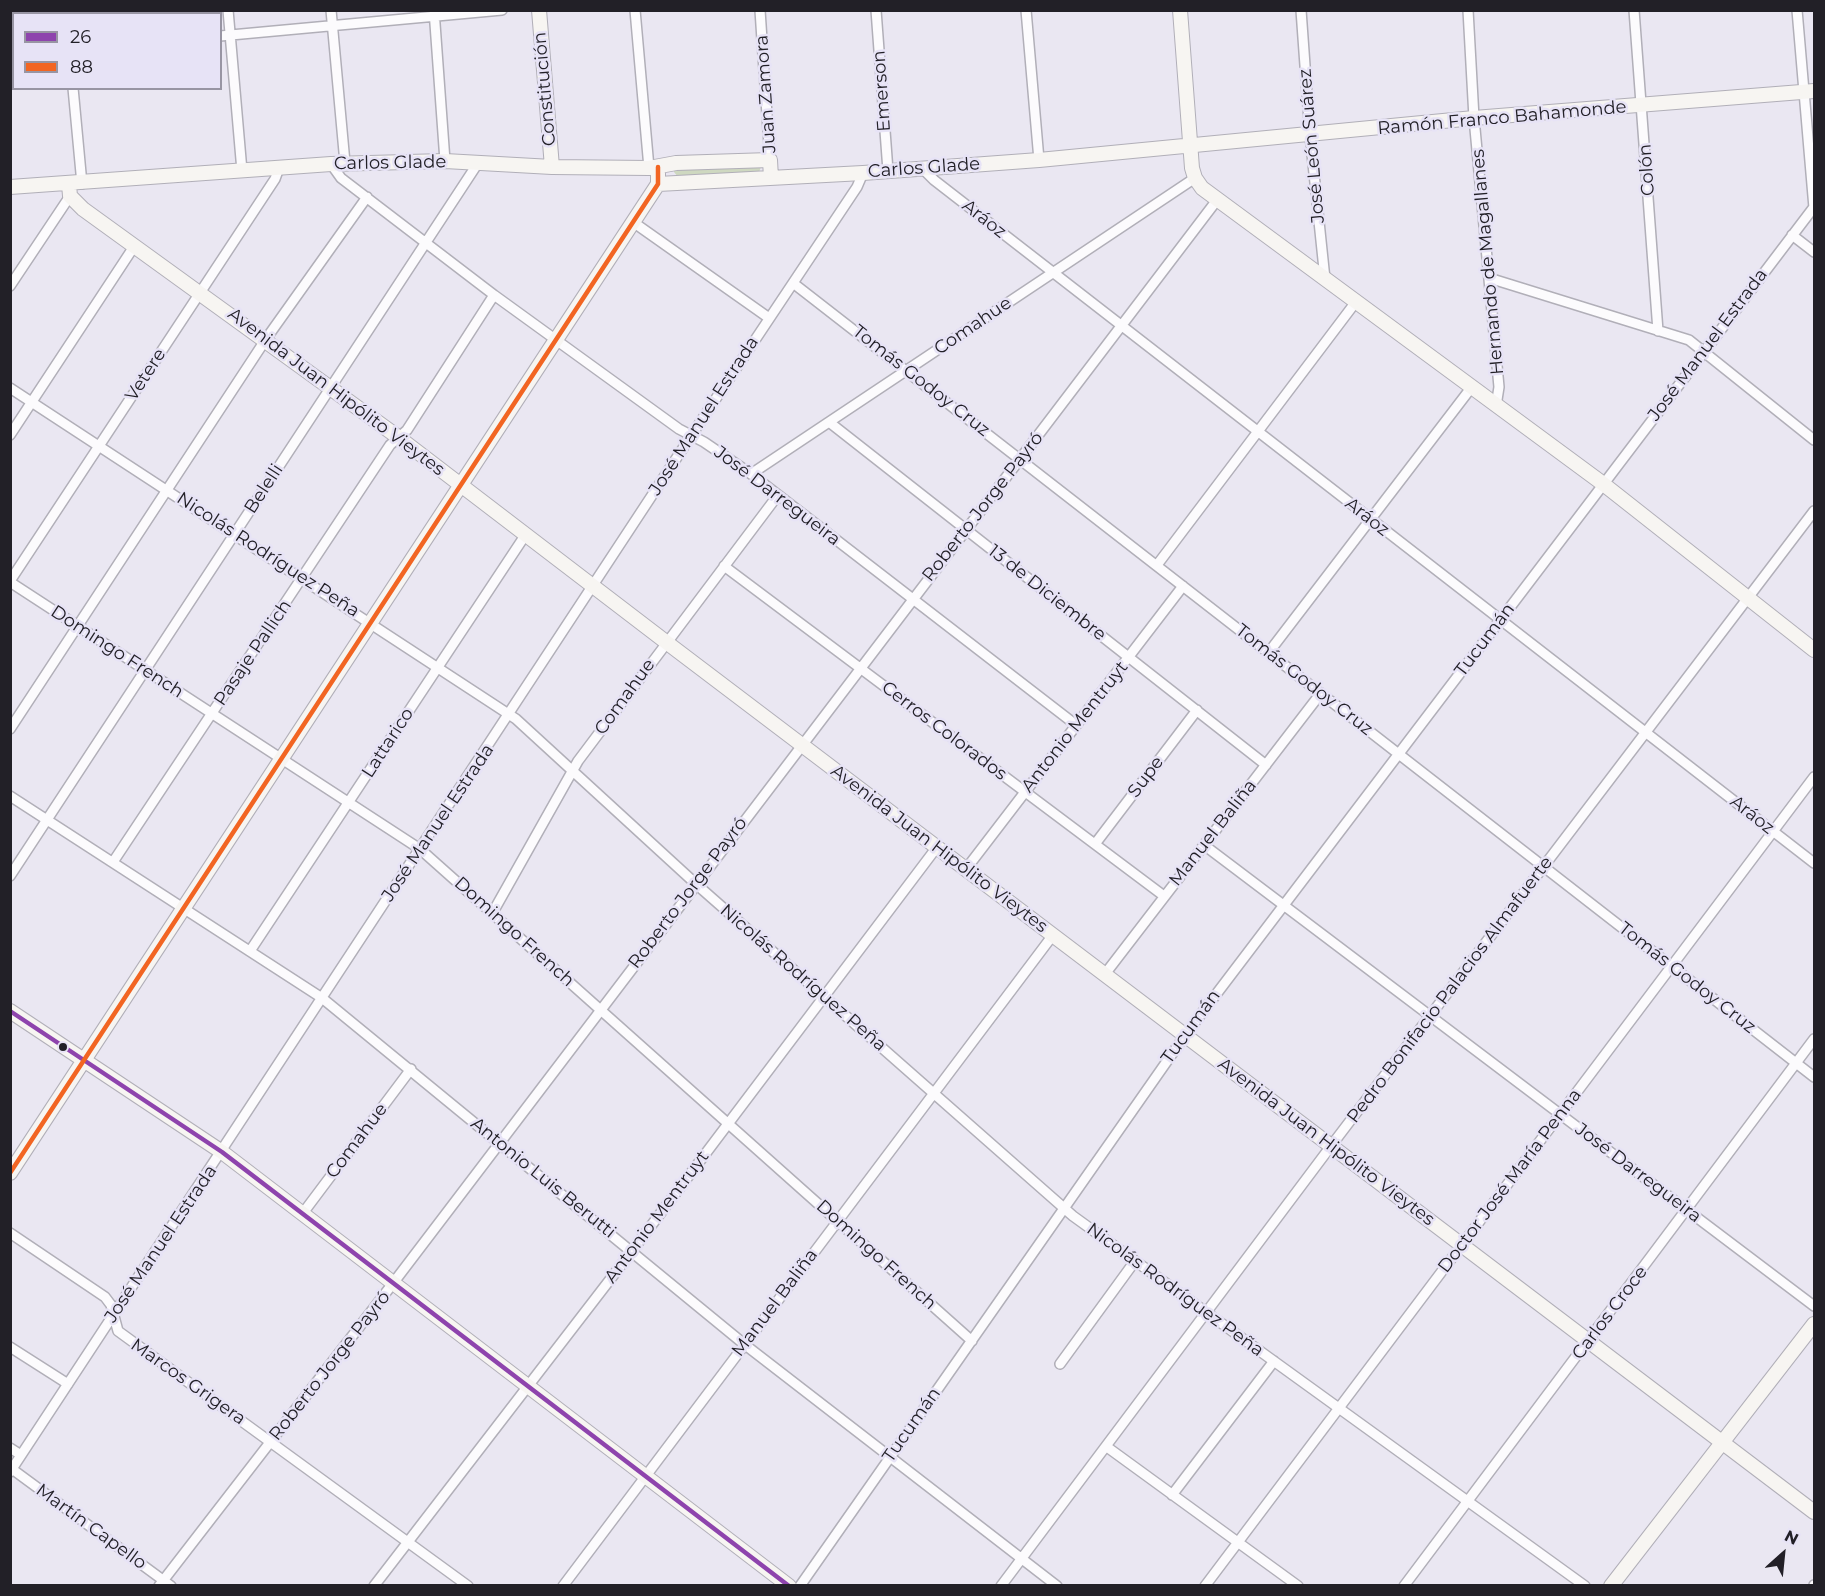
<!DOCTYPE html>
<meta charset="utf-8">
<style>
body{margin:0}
#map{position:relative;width:1825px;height:1596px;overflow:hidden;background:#eae7f2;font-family:Montserrat,sans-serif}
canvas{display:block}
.frame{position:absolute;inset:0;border:12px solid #222027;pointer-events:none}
.legend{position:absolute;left:12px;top:12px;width:210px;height:78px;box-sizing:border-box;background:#e7e3f6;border:2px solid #9895a3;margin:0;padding:8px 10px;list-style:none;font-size:18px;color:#222027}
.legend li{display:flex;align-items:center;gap:12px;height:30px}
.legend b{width:30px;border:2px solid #9895a3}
.north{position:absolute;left:1753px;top:1524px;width:60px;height:60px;-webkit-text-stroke:4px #e7e3f6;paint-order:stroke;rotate:27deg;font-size:16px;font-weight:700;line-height:24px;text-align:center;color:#222027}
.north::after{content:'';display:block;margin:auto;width:21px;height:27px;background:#222027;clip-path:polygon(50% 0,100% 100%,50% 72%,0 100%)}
</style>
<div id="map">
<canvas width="1825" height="1596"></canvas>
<div class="frame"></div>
<ul class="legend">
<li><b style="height:8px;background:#8e44ad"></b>26</li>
<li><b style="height:8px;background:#f26522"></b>88</li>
</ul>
<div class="north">N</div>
</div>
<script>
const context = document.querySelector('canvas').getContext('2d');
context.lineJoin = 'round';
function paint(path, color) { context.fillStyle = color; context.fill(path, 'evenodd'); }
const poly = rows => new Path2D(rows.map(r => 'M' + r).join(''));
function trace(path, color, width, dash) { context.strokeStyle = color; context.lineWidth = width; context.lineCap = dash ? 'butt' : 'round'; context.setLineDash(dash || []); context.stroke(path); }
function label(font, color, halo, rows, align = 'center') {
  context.font = font + ' Montserrat,sans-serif'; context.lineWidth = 5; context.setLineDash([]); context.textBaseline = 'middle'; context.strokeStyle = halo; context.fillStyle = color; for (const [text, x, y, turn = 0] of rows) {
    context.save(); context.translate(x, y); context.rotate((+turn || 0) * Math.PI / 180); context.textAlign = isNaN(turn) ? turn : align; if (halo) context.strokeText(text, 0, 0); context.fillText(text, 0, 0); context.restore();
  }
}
paint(poly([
 [761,167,759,172,678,177,674,172,674,169]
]), '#ced8c0');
const street = poly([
 [65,10,65,14],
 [228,10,242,171],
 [331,10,345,163],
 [434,10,445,161],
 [635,10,649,168],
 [760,10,770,160],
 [876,10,888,171],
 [1026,10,1039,160],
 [1301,10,1310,135,1325,279],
 [1468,10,1474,118,1499,387,1496,406],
 [1634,10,1658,331],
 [1797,10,1814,208],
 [220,36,502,10],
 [10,57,14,57],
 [73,88,82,184],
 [331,164,341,178,494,295,679,429,704,442,751,474,1076,725],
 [923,169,934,180,1814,863],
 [633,222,769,318],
 [1792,235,1814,252],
 [1489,278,1689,340,1814,440],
 [793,283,1814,1077],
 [10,286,70,196],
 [10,388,516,719,696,884,1073,1216,1585,1586],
 [829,422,1266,765],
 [10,435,135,245],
 [751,474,1195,178],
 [1157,565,1355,303],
 [724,566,1164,896],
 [10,581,275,179,279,168],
 [10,582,420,849,972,1341],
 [1269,652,1471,388],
 [10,729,266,339,367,197],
 [10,796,322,998,744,1344,1057,1586],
 [1095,844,1197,710],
 [1204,845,1814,1306],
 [113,862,390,445,407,430,494,295],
 [966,869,1183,586],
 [10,876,478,163],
 [493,912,578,761,778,495],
 [250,951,526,534],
 [1105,974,1321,693],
 [303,1213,411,1069],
 [10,1233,105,1297,111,1305,118,1331,468,1586],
 [10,1347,68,1384],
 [1060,1364,1135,1261],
 [1107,1447,1298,1586],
 [10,1448,21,1455],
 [12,1469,171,1586],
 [10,1472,691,436,857,187,863,173],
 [1172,1495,1274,1361],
 [159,1586,394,1282,1217,200],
 [374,1586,632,1251,937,847],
 [563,1586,1053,935],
 [800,1586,1186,1034,1814,207],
 [1001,1586,1331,1146,1814,511],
 [1205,1586,1814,777],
 [1404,1586,1814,1039],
 [1814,1586,1814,1585]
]);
const secondary = poly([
 [539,10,552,167],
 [1180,10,1192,168,1195,178,1202,188,1602,483,1814,650],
 [69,184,70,196,83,209,398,437,666,642,1814,1512],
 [658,184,863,173,1039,160,1474,118,1814,91],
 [10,187,331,164,445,161,552,167,649,168,676,163,770,160,771,178],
 [10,1011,222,1152,789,1586],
 [10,1173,658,184,658,167],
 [1611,1586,1814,1324]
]);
trace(street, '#b1afb8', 12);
trace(secondary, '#b1afb8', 16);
trace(street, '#fcfbfd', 9);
trace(secondary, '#f7f5f2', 14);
trace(poly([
 [10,1011,222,1152,789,1586]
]), '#8e44ad', 4.5);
trace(poly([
 [10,1173,658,184,658,167]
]), '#f26522', 4.5);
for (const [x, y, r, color] of [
 [63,1047,5,"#222027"]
]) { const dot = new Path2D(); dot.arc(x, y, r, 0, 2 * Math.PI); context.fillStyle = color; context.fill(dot); trace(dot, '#e7e3f6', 2); }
label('18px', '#222027', '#e7e3f6', [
 ["Constitución",545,89,-95],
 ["Emerson",882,91,-94],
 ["Juan Zamora",766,94,-94],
 ["Ramón Franco Bahamonde",1502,118,-5],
 ["José León Suárez",1312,146,-95],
 ["Carlos Glade",390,163,-1],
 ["Carlos Glade",924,168,-4],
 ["Colón",1647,170,-94],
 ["Aráoz",984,219,38],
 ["Hernando de Magallanes",1488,262,-95],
 ["Comahue",973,326,-34],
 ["José Manuel Estrada",1708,345,-53],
 ["Vetere",146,375,-57],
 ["Tomás Godoy Cruz",921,381,38],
 ["Avenida Juan Hipólito Vieytes",336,392,37],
 ["José Manuel Estrada",704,416,-57],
 ["Belelli",264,489,-57],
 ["José Darregueira",777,496,37],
 ["Roberto Jorge Payró",983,507,-52],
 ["Aráoz",1367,517,38],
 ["Nicolás Rodríguez Peña",268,555,33],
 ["13 de Diciembre",1047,593,38],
 ["Tucumán",1485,640,-53],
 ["Domingo French",117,652,33],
 ["Pasaje Pallich",253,653,-56],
 ["Tomás Godoy Cruz",1304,680,38],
 ["Comahue",625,697,-54],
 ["Antonio Mentruyt",1075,727,-52],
 ["Cerros Colorados",944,731,37],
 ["Lattarico",388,743,-57],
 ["Supe",1146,777,-53],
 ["Aráoz",1752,815,38],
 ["José Manuel Estrada",438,823,-56],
 ["Manuel Baliña",1213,833,-52],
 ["Avenida Juan Hipólito Vieytes",939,849,37],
 ["Roberto Jorge Payró",688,893,-53],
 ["Domingo French",514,932,42],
 ["Nicolás Rodríguez Peña",803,978,41],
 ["Tomás Godoy Cruz",1687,978,38],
 ["Pedro Bonifacio Palacios Almafuerte",1450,990,-53],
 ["Tucumán",1191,1027,-54],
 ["Comahue",357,1141,-53],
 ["Avenida Juan Hipólito Vieytes",1326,1142,37],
 ["José Darregueira",1638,1173,37],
 ["Antonio Luis Berutti",543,1178,39],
 ["Doctor José María Penna",1510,1181,-53],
 ["Antonio Mentruyt",657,1217,-53],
 ["José Manuel Estrada",161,1244,-56],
 ["Domingo French",876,1255,42],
 ["Nicolás Rodríguez Peña",1175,1290,36],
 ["Manuel Baliña",775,1303,-53],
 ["Carlos Croce",1610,1313,-53],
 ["Roberto Jorge Payró",330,1366,-52],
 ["Marcos Grigera",188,1382,35],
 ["Tucumán",912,1425,-55],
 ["Martín Capello",91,1527,36]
]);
</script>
